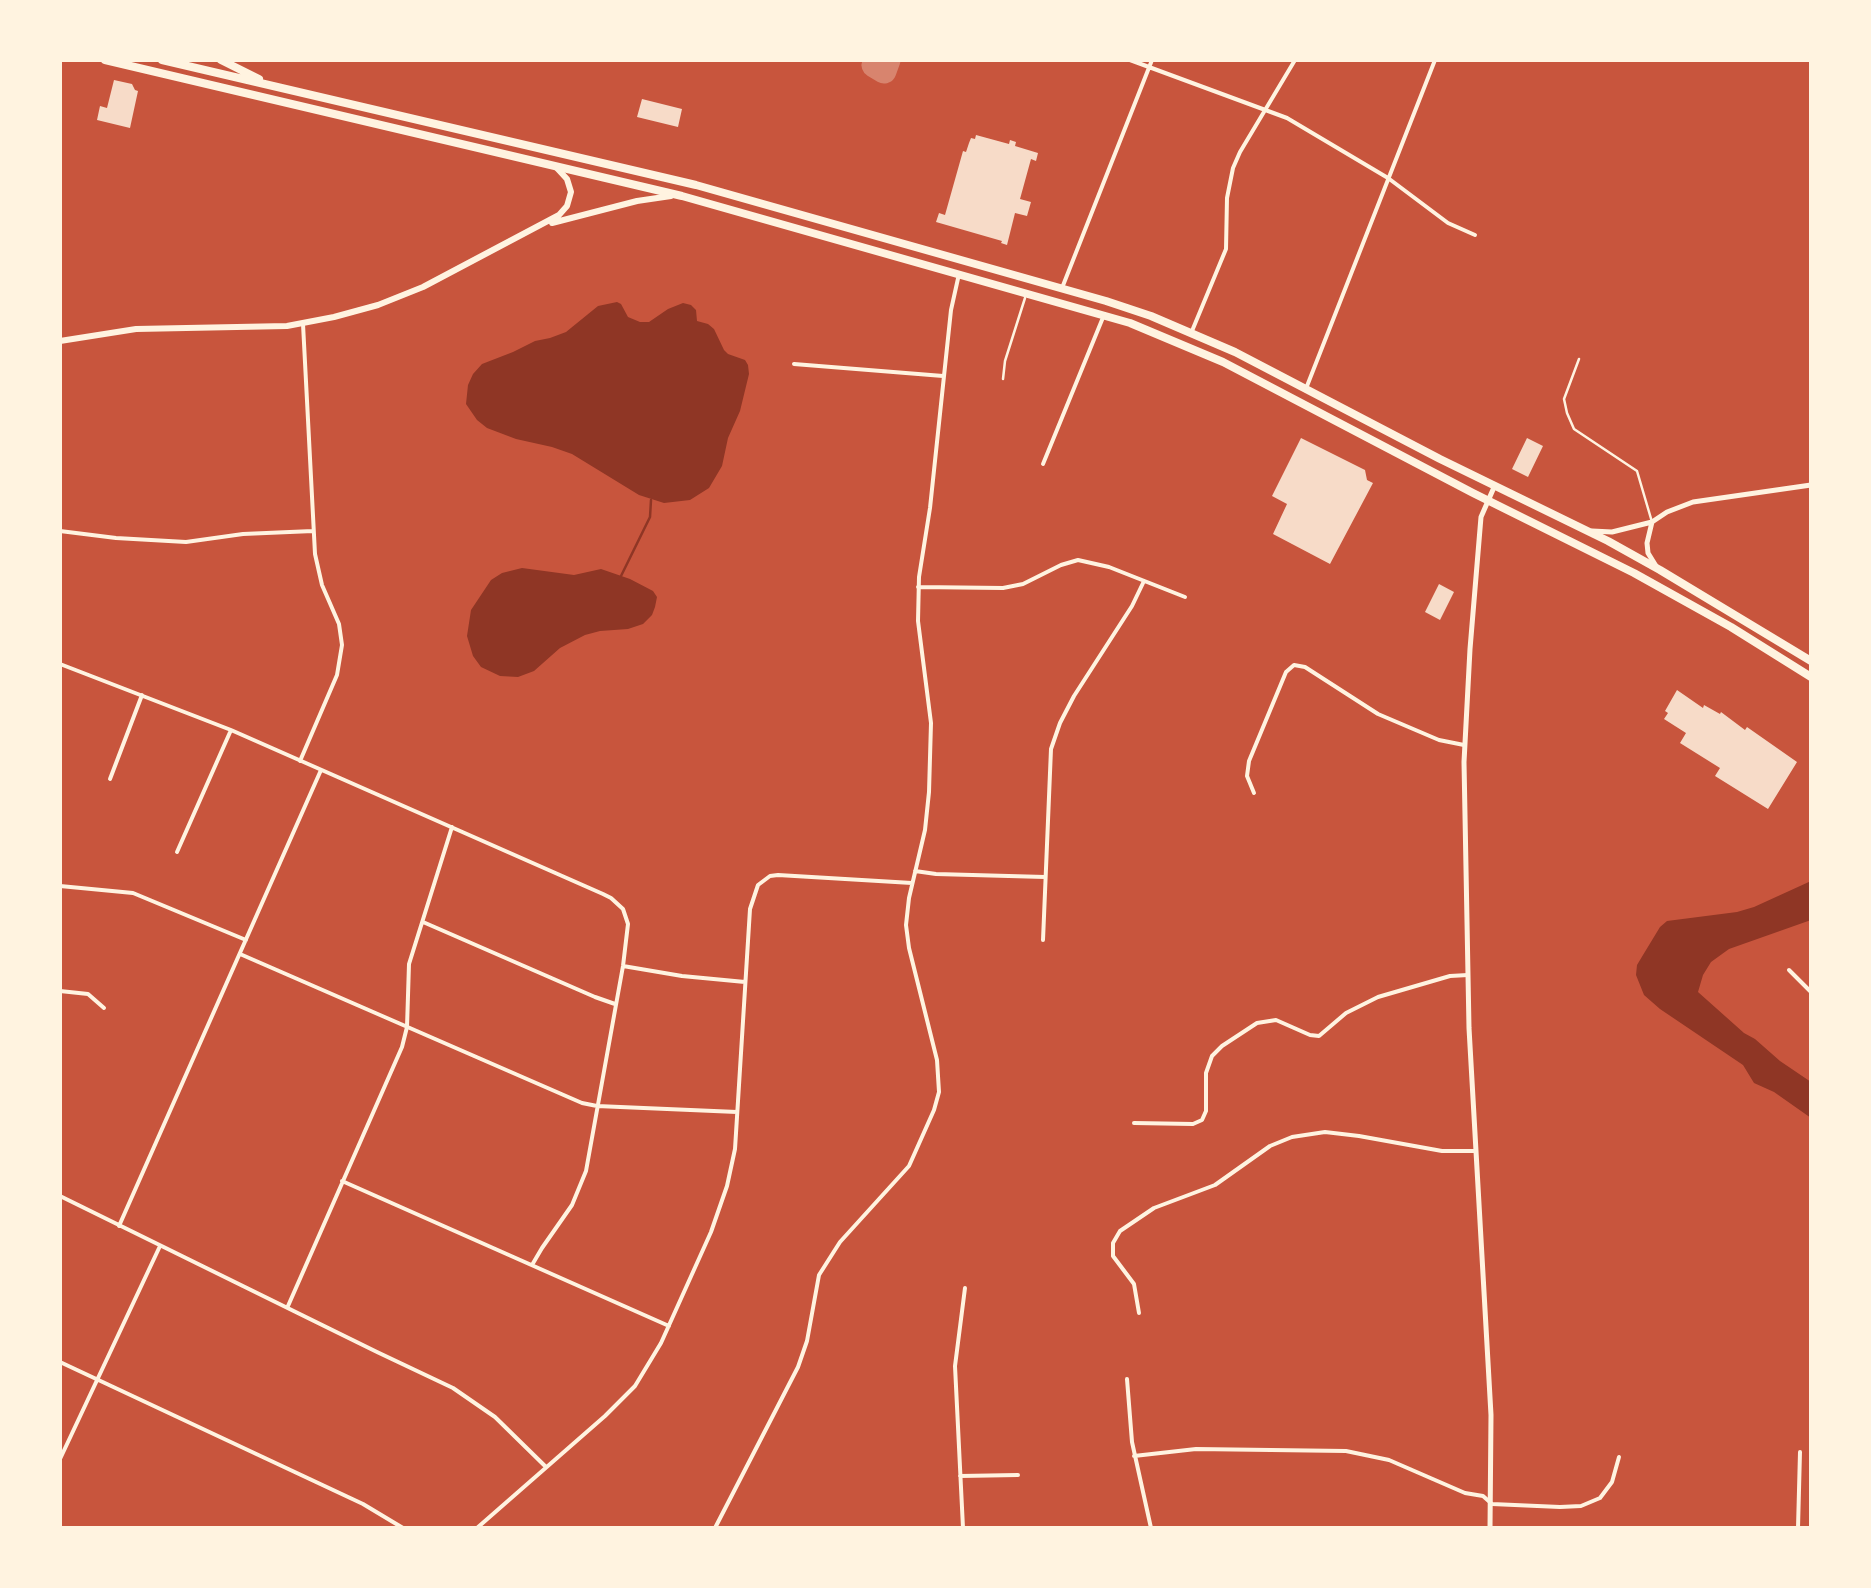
<!DOCTYPE html>
<style>
body{margin:0}
#map{position:relative;width:1871px;height:1588px;overflow:hidden;background:#c8553d;font-family:"PT Sans",sans-serif}
canvas{display:block}
.frame{position:absolute;inset:0;border:62px solid #fff3e0;pointer-events:none}
</style>
<div id="map">
<canvas width="1871" height="1588"></canvas>
<div class="frame"></div>
</div>
<script>
const context = document.querySelector('canvas').getContext('2d');
context.lineJoin = 'round';
function paint(path, color) { context.fillStyle = color; context.fill(path, 'evenodd'); }
const poly = rows => new Path2D(rows.map(r => 'M' + r).join(''));
function trace(path, color, width, dash) { context.strokeStyle = color; context.lineWidth = width; context.lineCap = dash ? 'butt' : 'round'; context.setLineDash(dash || []); context.stroke(path); }
paint(poly([
 [617,302,621,304,628,317,640,322,649,322,668,309,683,303,691,305,696,310,697,321,708,324,714,329,724,350,728,354,745,360,748,365,749,374,740,411,728,438,722,466,709,488,690,500,664,503,639,495,572,454,552,447,516,439,487,428,477,420,466,404,468,385,473,374,482,364,513,352,535,341,550,338,566,332,598,306],
 [522,568,574,575,601,569,630,579,653,591,657,597,655,607,652,615,643,624,628,629,600,631,585,635,560,648,534,671,518,677,500,676,481,667,473,656,467,636,471,610,491,580,502,573],
 [1811,881,1811,920,1729,949,1711,962,1703,975,1698,992,1744,1033,1755,1039,1780,1061,1811,1082,1811,1118,1774,1092,1754,1083,1743,1065,1660,1009,1644,995,1636,975,1637,965,1643,955,1660,927,1667,921,1737,912,1754,907]
]), '#8f3625');
trace(poly([
 [621,576,650,517,651,500]
]), '#8f3625', 2.5);
trace(poly([
 [876,60,874,65,884,71,888,60]
]), '#d8846e', 25);
paint(poly([
 [114,80,132,84,135,90,138,91,130,128,97,120,100,106,107,108],
 [642,99,682,109,678,127,637,117],
 [976,135,1009,144,1010,140,1016,142,1015,146,1038,153,1036,161,1031,159,1020,199,1031,202,1027,216,1015,213,1007,245,1001,243,1002,241,936,222,939,213,945,215,963,151,966,152,969,143,971,138,975,139],
 [1301,438,1365,470,1367,480,1373,483,1330,564,1273,534,1287,504,1272,496],
 [1527,438,1543,446,1528,477,1512,469],
 [1439,584,1454,592,1440,620,1425,612],
 [1677,690,1703,708,1704,705,1720,714,1721,712,1745,730,1747,727,1797,762,1768,809,1715,776,1720,768,1680,743,1686,733,1664,719,1668,713,1665,711]
]), '#f7dbc8');
trace(poly([
 [1579,359,1564,399,1567,413,1574,429,1637,471,1652,522],
 [1003,379,1005,361,1025,298]
]), '#fff3e0', 2.5);
trace(poly([
 [1130,60,1287,118,1388,178,1448,223,1475,235],
 [1062,288,1152,60],
 [1192,331,1226,249,1227,198,1233,168,1240,152,1295,60],
 [794,364,943,376],
 [1307,386,1435,60],
 [1043,464,1104,315],
 [60,531,116,538,186,542,243,534,313,531],
 [918,587,1003,588,1023,584,1061,565,1078,560,1109,567,1185,597],
 [60,664,231,730,603,894,611,898,623,909,628,924,623,966,586,1171,572,1205,542,1248,532,1265],
 [300,761,337,675,342,645,339,624,322,585,315,554,303,324],
 [110,779,142,695],
 [1254,793,1247,776,1249,761,1286,672,1294,665,1305,667,1378,714,1439,740,1464,745],
 [177,852,231,730],
 [915,871,936,874,1045,877],
 [60,886,133,893,246,940],
 [423,922,595,997,615,1004],
 [1043,940,1051,749,1060,723,1074,696,1132,606,1144,581],
 [240,954,582,1103,597,1106,737,1112],
 [623,966,682,976,745,982],
 [1789,970,1811,992],
 [60,991,88,994,104,1008],
 [1134,1123,1193,1124,1202,1120,1206,1111,1206,1073,1212,1056,1222,1046,1257,1023,1276,1020,1310,1035,1319,1036,1346,1013,1378,997,1450,976,1468,975],
 [342,1181,669,1326],
 [60,1196,377,1352,453,1388,495,1417,546,1467],
 [119,1226,321,770],
 [288,1306,402,1047,407,1027,409,964,452,827],
 [1139,1313,1134,1284,1113,1256,1113,1243,1120,1231,1154,1208,1215,1185,1270,1146,1292,1137,1325,1132,1359,1136,1442,1151,1475,1151],
 [60,1362,363,1504,403,1528],
 [1127,1379,1132,1442,1151,1528],
 [1134,1456,1196,1449,1346,1451,1389,1460,1465,1493,1483,1496,1492,1504,1560,1507,1581,1506,1600,1498,1612,1482,1619,1457],
 [60,1459,160,1246],
 [960,1476,1018,1475],
 [477,1528,605,1416,635,1386,661,1343,711,1232,727,1186,735,1149,750,909,758,885,770,876,778,875,912,883],
 [715,1528,798,1367,807,1341,819,1275,840,1242,909,1166,934,1110,939,1092,937,1060,909,948,906,925,909,898,925,830,929,792,931,723,918,621,919,577,930,508,951,310,959,274],
 [963,1528,955,1366,965,1288],
 [1798,1528,1800,1452]
]), '#fff3e0', 4);
trace(poly([
 [1652,522,1647,543,1648,553,1656,566],
 [1592,531,1612,532,1652,522,1667,512,1693,502,1811,485],
 [1490,1528,1491,1415,1469,1028,1464,762,1470,649,1481,517,1495,485]
]), '#fff3e0', 5);
trace(poly([
 [552,223,637,201,671,196],
 [60,341,136,329,287,326,334,317,378,305,423,287,559,215,567,206,571,192,567,179,555,166]
]), '#fff3e0', 6);
trace(poly([
 [105,60,682,196,1130,323,1223,362,1473,493,1634,573,1731,627,1811,677],
 [162,60,696,185,1106,301,1151,316,1235,352,1440,459,1608,541,1660,570,1811,661],
 [221,60,259,79]
]), '#fff3e0', 8);
</script>
